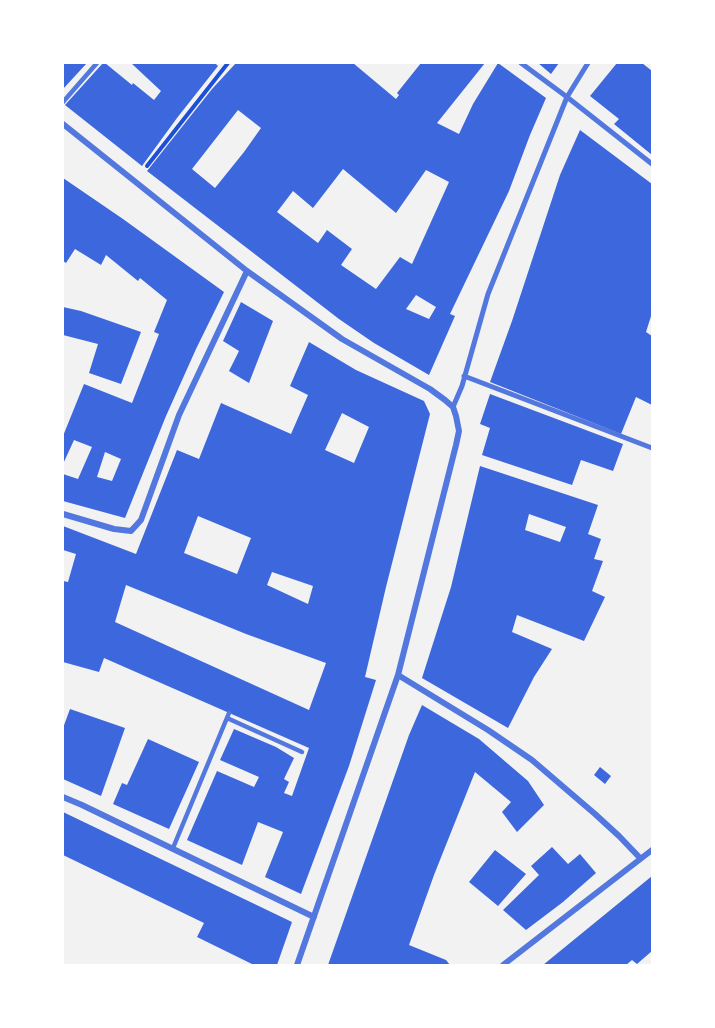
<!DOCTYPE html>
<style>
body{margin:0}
#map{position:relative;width:715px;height:1028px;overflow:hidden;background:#f2f2f2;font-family:"Nunito Sans",sans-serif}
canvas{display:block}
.frame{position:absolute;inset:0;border:64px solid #fff;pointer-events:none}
</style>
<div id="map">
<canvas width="715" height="1028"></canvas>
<div class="frame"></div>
</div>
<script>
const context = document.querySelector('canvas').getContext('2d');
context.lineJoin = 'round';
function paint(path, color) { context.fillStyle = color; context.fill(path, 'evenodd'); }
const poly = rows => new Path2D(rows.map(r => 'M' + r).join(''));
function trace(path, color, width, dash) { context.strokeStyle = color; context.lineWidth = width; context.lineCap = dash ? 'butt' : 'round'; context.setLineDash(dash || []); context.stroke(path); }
paint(poly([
 [63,63,87,63,63,89],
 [103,63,105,63,132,85,133,83,154,100,161,91,131,63,215,63,218,66,177,118,142,166,65,105],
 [236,63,353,63,396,99,399,95,397,93,421,63,485,63,437,123,459,134,473,104,498,63,546,98,530,135,509,191,450,314,455,316,429,375,374,343,339,319,147,171,212,89],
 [238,110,261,128,244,152,215,188,192,169],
 [343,169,396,213,426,170,449,182,412,264,400,257,376,289,341,265,352,249,327,230,318,243,277,212,293,191,313,208],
 [416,295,436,307,429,319,406,309],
 [538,63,559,63,551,74],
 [617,63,642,63,652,71,652,155,614,124,619,119,590,96],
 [580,130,652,184,652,313,646,332,652,336,652,405,636,397,621,434,490,382,512,321,560,175],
 [63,178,123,219,224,292,196,349,166,416,125,518,63,501,63,474,78,479,92,447,74,440,63,464,63,436,84,384,132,403,159,334,154,332,167,300,140,278,138,281,106,255,101,265,75,249,66,263,63,261],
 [105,452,121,459,112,481,97,477],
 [241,302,273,321,249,383,229,371,239,351,223,341],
 [63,307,81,311,141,332,121,384,89,373,98,344,63,335],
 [309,342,356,370,424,401,430,414,386,587,365,677,376,680,349,766,301,894,265,877,283,832,258,822,242,865,187,840,217,771,254,787,259,777,220,760,234,729,276,747,294,758,284,779,289,782,284,793,292,796,309,748,104,658,99,672,63,662,63,581,68,582,76,554,63,550,63,526,136,554,177,450,199,459,221,403,291,434,308,395,290,386],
 [342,413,369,427,354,463,325,450],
 [198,516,251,538,237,574,184,553],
 [272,572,313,586,308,604,267,585],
 [126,585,246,634,326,663,309,710,115,622],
 [490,394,623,444,613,471,581,460,572,485,482,455,490,428,480,424],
 [480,466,598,505,588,534,601,539,594,559,603,561,592,591,605,597,584,641,517,615,512,632,552,649,534,677,508,728,422,678,451,587],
 [529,514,566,527,560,542,525,530],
 [422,705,479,739,528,781,544,805,517,832,502,812,511,802,475,772,434,875,409,945,446,960,450,965,328,965,409,735],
 [70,709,125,728,101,796,63,779,63,728],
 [148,739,199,762,169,829,113,804,122,783,127,785],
 [600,767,611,776,605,784,594,775],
 [63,812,292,922,277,965,254,965,197,937,204,923,63,855],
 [552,847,568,864,580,854,596,873,563,902,526,930,503,910,539,875,531,866],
 [495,850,526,874,498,906,469,882],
 [652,876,652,951,637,964,632,960,626,965,543,965]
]), '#3d67dc');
trace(poly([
 [147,166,228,63]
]), '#1d4ed8', 4);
trace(poly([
 [63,102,97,63],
 [227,718,302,752],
 [173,848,229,713]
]), '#5277de', 4.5);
trace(poly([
 [521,63,567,97,652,164],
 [464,376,652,448],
 [453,407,462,386,488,294,567,97,588,63]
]), '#5277de', 5);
trace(poly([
 [63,124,247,271,342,339,430,389,445,400,453,407,456,416,459,431,456,445,398,675,297,965],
 [63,514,114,529,131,531,141,520,179,415,247,271],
 [398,675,488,730,532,760,595,814,619,836,640,858],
 [63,797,82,805,314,917],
 [503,965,652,850]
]), '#5277de', 6);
</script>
